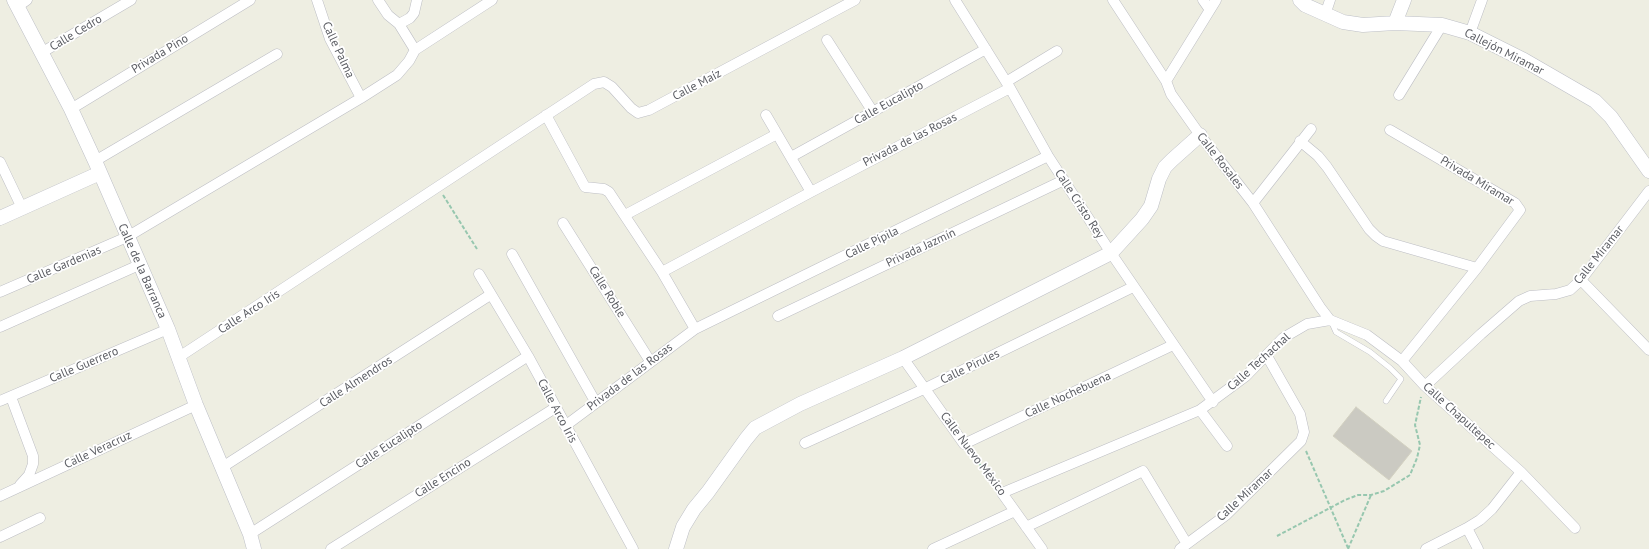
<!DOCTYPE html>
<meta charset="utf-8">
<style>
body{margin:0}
canvas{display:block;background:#eeeee2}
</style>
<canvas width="1649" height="549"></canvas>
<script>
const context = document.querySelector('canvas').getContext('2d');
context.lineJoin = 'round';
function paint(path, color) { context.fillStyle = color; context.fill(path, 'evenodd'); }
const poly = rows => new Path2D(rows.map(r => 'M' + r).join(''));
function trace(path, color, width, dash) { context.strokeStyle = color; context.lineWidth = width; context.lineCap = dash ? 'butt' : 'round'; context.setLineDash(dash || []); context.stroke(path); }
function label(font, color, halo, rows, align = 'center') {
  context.font = font + ' "PT Sans",sans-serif'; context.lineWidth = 3.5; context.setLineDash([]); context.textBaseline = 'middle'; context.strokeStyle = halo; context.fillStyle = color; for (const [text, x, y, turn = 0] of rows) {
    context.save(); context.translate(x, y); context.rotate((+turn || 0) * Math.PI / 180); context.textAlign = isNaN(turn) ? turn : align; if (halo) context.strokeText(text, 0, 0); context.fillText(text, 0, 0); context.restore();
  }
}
const building = poly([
 [1356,407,1412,451,1389,480,1333,436,1356,407]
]);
paint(building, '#cbcac2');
trace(building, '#d3d1c1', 1);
const lane = poly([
 [1331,321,1336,332,1370,352,1390,368,1401,379,1386,401]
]);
const street = poly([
 [317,0,330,39,361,98],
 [378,0,388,15,399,24],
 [955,0,1010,88,1048,156,1111,253,1213,402],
 [1113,0,1166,81,1171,94,1200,135,1253,203,1320,307,1330,320,1367,335,1402,361,1425,386,1521,472,1575,528],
 [1203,0,1210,10],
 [17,7,27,0],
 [1325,15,1330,0],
 [1470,33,1482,0],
 [827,40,873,112],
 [415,50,399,24,410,18,414,13,417,0],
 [41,53,131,0],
 [1166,81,1216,0],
 [1006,82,1057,51],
 [1399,95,1442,25],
 [71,109,250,0],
 [546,115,585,187,604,189,609,192,662,272,695,329],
 [766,115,811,192],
 [1390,130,1515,203,1520,210,1477,268,1402,361],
 [1300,141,1318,156,1327,167,1369,229,1376,236,1383,241,1477,268],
 [791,157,986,49],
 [95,161,277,54],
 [0,162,22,208],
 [1253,203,1311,129],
 [625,215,777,134],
 [563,223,650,361],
 [512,254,596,403],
 [662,272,811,192,1010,88],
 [479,274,528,356,633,549],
 [1581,280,1649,350],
 [0,292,127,237,361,98,397,75,409,61,415,50,492,0],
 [778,316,1064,180],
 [0,327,139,265],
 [179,357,594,84,604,82,612,87,631,108,638,113,649,110,855,0],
 [903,358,964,444,1173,345],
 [1425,386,1481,334,1519,301,1530,296,1556,294,1570,290,1581,280,1649,191],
 [11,397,33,456,33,464,29,475,20,485],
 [0,401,168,329],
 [1200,410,1227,446],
 [565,426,695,329,1048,156],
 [805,443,926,388,1133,287],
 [221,468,490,295],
 [0,496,196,405],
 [1026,527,1143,471,1187,544],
 [250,534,528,356],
 [0,537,40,518],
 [331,549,555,408],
 [933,549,1015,511],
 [1042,549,1002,493,1200,410,1246,376,1283,338,1307,324,1330,320],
 [1180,549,1226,515,1301,441,1304,432,1300,414,1267,356],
 [1426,549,1467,528],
 [1478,549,1467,528,1480,520,1492,509,1521,472]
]);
const secondary = poly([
 [14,0,71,109,95,161,168,329,196,405,250,534,254,549],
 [1300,0,1305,5,1343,22,1363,25,1395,23,1442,25,1470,33,1524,60,1595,101,1611,117,1649,171],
 [1395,23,1404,0],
 [0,218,100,173],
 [676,549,683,527,694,509,708,492,746,439,755,428,800,404,903,358,1111,253,1142,219,1151,206,1159,179,1165,167,1172,160,1200,135]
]);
trace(lane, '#bdbec4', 6);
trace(street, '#bdbec4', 11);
trace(secondary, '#bdbfc6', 15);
trace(poly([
 [443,195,477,249],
 [1306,451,1348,548],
 [971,453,995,484],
 [1277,536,1345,500,1358,495,1371,495,1384,491,1410,475,1417,458,1420,445,1415,425,1421,397],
 [1348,549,1371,495]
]), '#97c7af', 2, [4, 2]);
trace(lane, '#fff', 5);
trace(street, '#fff', 10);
trace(secondary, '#fff', 14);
label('12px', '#5b5d63', '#fff', [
 ["Calle Cedro",76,33,-31],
 ["Calle Palma",338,50,65],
 ["Callejón Miramar",1504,52,27],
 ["Privada Pino",160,54,-31],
 ["Calle Maíz",697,85,-28],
 ["Calle Eucalipto",889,103,-29],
 ["Privada de las Rosas",910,140,-27],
 ["Calle Rosales",1220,161,52],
 ["Privada Miramar",1477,181,31],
 ["Calle Cristo Rey",1079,204,57],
 ["Calle Pípila",872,243,-26],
 ["Privada Jazmín",921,248,-25],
 ["Calle Miramar",1599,255,-51],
 ["Calle Gardenias",64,265,-23],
 ["Calle de la Barranca",142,271,66],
 ["Calle Roble",607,292,58],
 ["Calle Arco Iris",249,312,-33],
 ["Calle Techachal",1259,362,-42],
 ["Calle Guerrero",84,365,-23],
 ["Calle Pirules",970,367,-26],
 ["Privada de las Rosas",630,377,-37],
 ["Calle Almendros",356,382,-33],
 ["Calle Nochebuena",1068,395,-25],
 ["Calle Arco Iris",557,411,62],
 ["Calle Chapultepec",1459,416,42],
 ["Calle Eucalipto",389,445,-33],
 ["Calle Veracruz",98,450,-25],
 ["Calle Nuevo México",973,454,53],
 ["Calle Encino",443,478,-32],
 ["Calle Miramar",1245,495,-43]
]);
</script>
